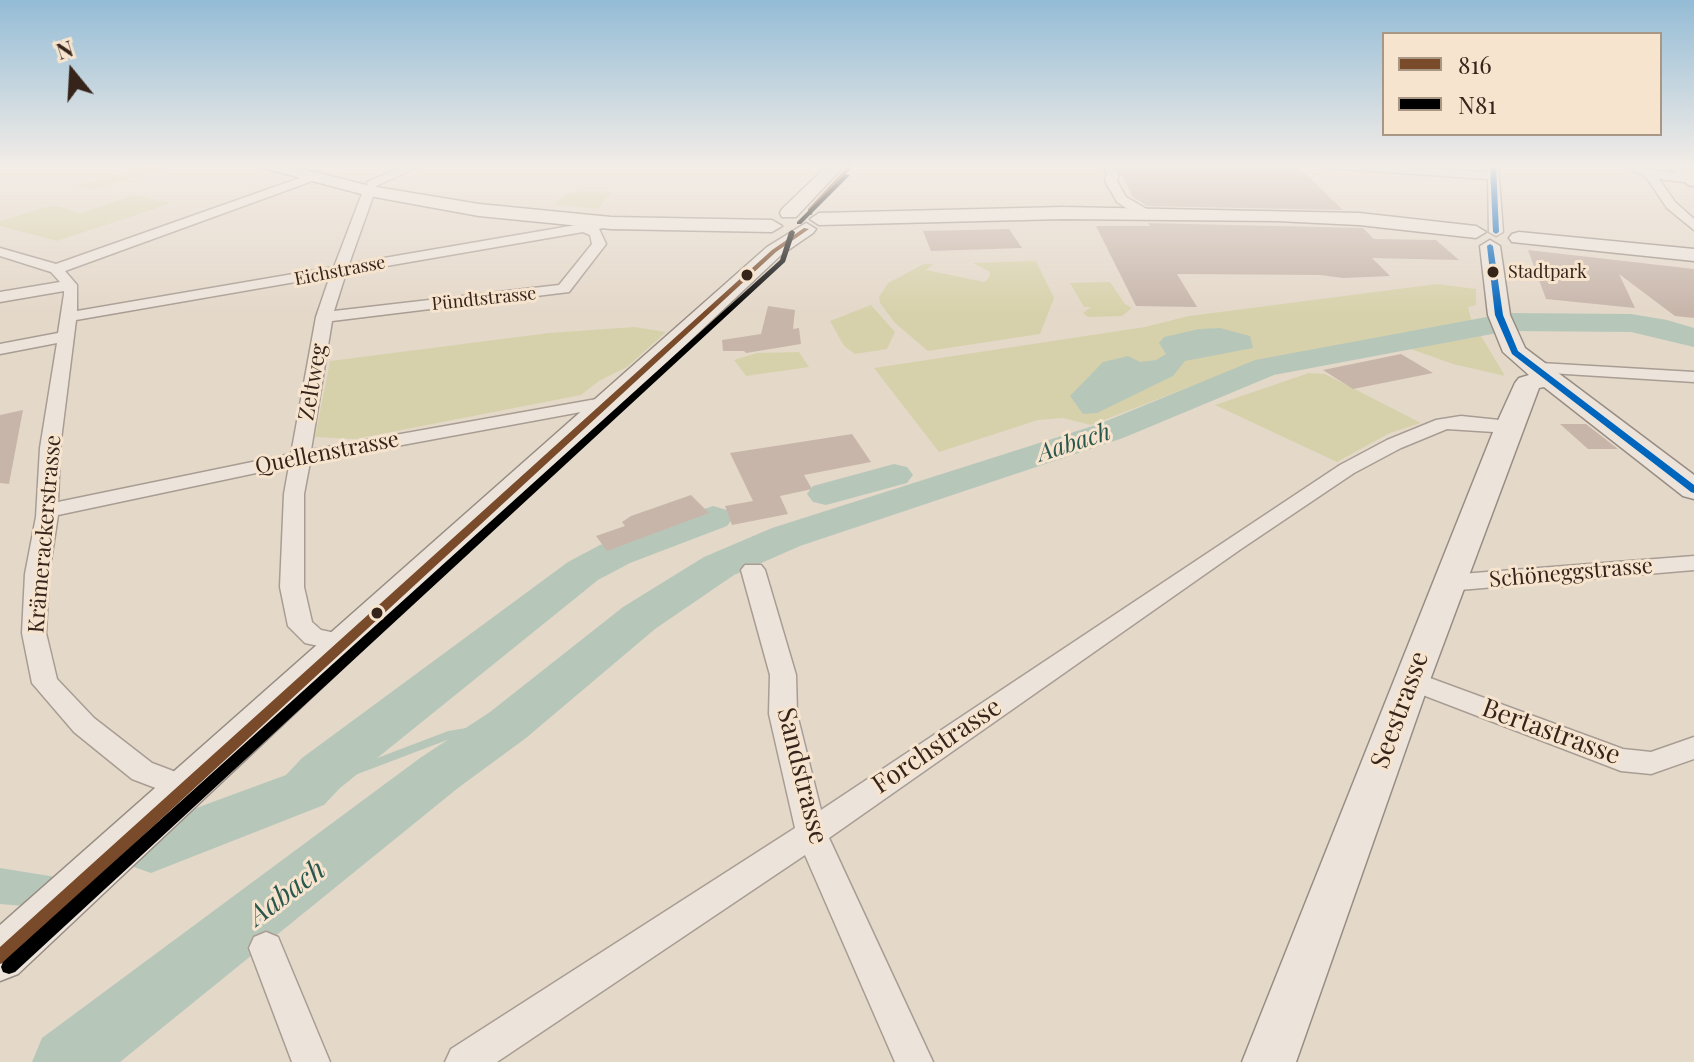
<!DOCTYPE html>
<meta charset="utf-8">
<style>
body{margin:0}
#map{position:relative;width:1694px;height:1062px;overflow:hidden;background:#e4d8c9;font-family:"Playfair Display",serif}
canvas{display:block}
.legend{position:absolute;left:1382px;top:32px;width:280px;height:104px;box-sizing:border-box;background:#f6e4ce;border:2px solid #a99786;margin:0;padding:10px 14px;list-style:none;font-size:24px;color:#36241b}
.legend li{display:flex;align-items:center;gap:16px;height:40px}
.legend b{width:40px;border:2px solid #a99786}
.north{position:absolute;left:32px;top:32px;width:80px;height:80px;-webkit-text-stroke:6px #f6e4ce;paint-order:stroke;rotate:342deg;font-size:22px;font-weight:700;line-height:32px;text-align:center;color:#36241b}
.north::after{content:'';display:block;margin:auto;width:28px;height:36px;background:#36241b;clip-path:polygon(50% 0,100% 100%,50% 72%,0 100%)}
</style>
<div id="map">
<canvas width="1694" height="1062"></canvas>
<ul class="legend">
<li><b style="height:10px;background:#7a4b2a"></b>816</li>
<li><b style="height:10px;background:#000"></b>N81</li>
</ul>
<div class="north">N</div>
</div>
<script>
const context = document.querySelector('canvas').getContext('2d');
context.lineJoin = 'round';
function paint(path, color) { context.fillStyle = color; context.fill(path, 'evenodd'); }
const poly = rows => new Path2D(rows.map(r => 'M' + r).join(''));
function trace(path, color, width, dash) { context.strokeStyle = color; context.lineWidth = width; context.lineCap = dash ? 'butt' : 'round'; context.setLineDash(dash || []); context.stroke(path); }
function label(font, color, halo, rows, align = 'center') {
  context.font = font + ' "Playfair Display",serif'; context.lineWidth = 6; context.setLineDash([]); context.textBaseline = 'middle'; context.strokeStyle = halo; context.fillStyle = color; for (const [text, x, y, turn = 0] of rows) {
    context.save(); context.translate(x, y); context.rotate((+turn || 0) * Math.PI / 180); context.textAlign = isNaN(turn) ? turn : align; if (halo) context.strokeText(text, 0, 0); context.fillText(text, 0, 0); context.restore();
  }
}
paint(poly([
 [147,165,176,165,95,189,78,186],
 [585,191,612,192,598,209,553,205,567,194],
 [134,195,171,203,119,221,114,219,117,221,57,241,0,226,0,221,53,205,81,213],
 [1036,261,1054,298,1040,334,928,351,895,323,880,303,879,297,888,283,924,264,933,264,926,270,984,282,989,278,990,272,973,263],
 [1110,282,1125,304,1132,308,1122,316,1088,317,1083,313,1091,307,1084,307,1070,283],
 [1437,284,1476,289,1476,305,1468,307,1471,319,1505,376,1453,364,1385,340,1249,364,1091,425,1063,418,1038,420,939,452,874,368,1145,327,1189,316],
 [871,305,895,332,887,349,855,354,844,346,830,321],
 [634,327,666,332,627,367,599,381,581,395,355,439,315,437,330,361,549,333],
 [799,352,809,367,746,376,734,360,757,353],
 [1309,373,1325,374,1421,423,1390,433,1337,462,1215,405]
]), '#d7d1ab');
paint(poly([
 [1220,328,1250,336,1253,348,1185,361,1173,376,1097,413,1083,414,1070,396,1103,362,1128,356,1140,362,1156,360,1166,354,1159,343,1164,337,1199,329],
 [0,868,56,877,24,906,0,904]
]), '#b6c7ba');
trace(poly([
 [307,789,449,735,508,725]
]), '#b6c7ba', 8);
trace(poly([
 [305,790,312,787]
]), '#b6c7ba', 11);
paint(poly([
 [1508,313,1631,314,1667,320,1694,328,1694,347,1631,332,1508,331,1274,375,1123,438,800,546,734,575,655,629,526,738,458,788,120,1062,32,1062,42,1038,420,758,490,712,623,607,704,557,772,528,1099,424,1255,360,1508,313],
 [894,464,907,467,913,475,907,483,826,505,813,502,807,494,813,486,894,464],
 [713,506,727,510,733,518,727,526,630,563,598,580,340,788,324,805,151,873,131,866,123,849,131,832,286,775,302,758,568,562,600,545,713,506]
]), '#b6c7ba');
paint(poly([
 [1116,165,1299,167,1343,210,1147,206,1133,197],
 [1148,223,1363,228,1374,239,1436,240,1459,260,1372,258,1390,276,1343,278,1320,275,1177,274,1197,307,1136,306,1096,226,1150,226],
 [1009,229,1022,248,931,251,923,231],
 [1528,250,1694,269,1694,318,1675,316,1619,274,1635,308,1546,299],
 [768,306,795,310,793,329,799,328,801,344,746,353,744,351,723,351,722,340,761,334],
 [1401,354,1433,373,1353,389,1323,370],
 [23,410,9,484,0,483,0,415],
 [1560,424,1586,424,1618,449,1588,449],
 [852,434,871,462,804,475,812,489,780,496,788,514,732,525,725,506,753,501,730,453],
 [691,495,709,513,607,551,596,536,625,526,622,522,631,516]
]), '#c7b5aa');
const street = poly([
 [407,165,422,165,372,188,375,191,349,264,611,219,618,223,599,229,606,244,569,292,332,321,311,450,608,397,617,402,608,407,310,462,304,494,304,587,312,622,321,630,355,637,359,643,355,649,346,652,305,643,288,626,280,587,284,494,289,466,58,515,49,574,46,633,57,679,94,718,152,763,197,780,202,788,197,796,187,800,132,779,74,732,32,683,22,633,25,574,36,517,40,448,57,343,0,354,0,344,58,333,64,294,64,291,0,302,0,292,60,282,51,272,0,256,0,248,56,264,311,174,317,178,315,180,65,271,77,285,77,311,334,267,363,191,368,188,367,182,407,165],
 [583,232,590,235,592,244,559,285,334,311,346,273,583,232],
 [330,276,316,317,291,454,58,502,60,448,76,320,330,276],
 [1103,165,1113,165,1119,174,1117,181,1126,197,1150,211,1150,217,1140,217,1117,202,1105,181,1107,174,1103,165],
 [1320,165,1372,165,1488,172,1488,165,1498,165,1503,232,1496,236,1489,232,1488,179,1326,168,1320,165],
 [1621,165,1694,176,1692,183,1659,179,1675,202,1694,219,1694,230,1667,208,1646,177,1621,165],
 [1540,363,1694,372,1694,382,1534,372,1531,368,1534,364,1540,363],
 [1461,416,1509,421,1518,427,1509,433,1447,429,1401,448,1354,473,1241,549,829,838,933,1062,895,1062,805,855,497,1062,445,1062,451,1049,795,828,769,714,770,675,741,570,745,565,761,565,765,570,796,675,797,714,821,810,1340,465,1387,440,1436,420,1461,416],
 [1694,556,1694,570,1448,591,1440,588,1436,583,1440,578,1448,575,1694,556],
 [1411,671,1623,749,1651,752,1694,737,1694,759,1651,774,1621,771,1402,687,1398,680,1402,673,1411,671],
 [266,932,278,937,330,1062,292,1062,249,948,254,937,266,932]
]);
const secondary = poly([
 [261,165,287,165,370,186,479,204,611,217,772,220,782,226,772,232,611,229,479,216,369,196,263,168,261,165],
 [828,165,845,165,796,217,782,217,780,213,782,209,828,165],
 [1668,165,1685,165,1694,172,1694,186,1688,185,1668,165],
 [1063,207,1359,213,1476,226,1486,232,1476,238,1359,225,1277,221,1063,219,819,225,810,219,819,213,1063,207],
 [806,223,816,229,813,233,781,255,18,974,0,981,0,925,767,247,806,223],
 [1519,232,1694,249,1694,261,1512,242,1509,238,1512,234,1519,232],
 [1490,240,1500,246,1510,315,1525,348,1694,475,1694,499,1683,496,1544,387,1539,388,1430,680,1296,1062,1242,1062,1495,427,1515,383,1519,378,1529,375,1503,352,1488,315,1480,246,1490,240]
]);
trace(street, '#a99d93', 3);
trace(secondary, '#988d83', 3);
paint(street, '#ece4db');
paint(secondary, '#ece4db');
paint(poly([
 [849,165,854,165,813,210,812,215,808,215,808,209,849,165],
 [804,228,809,229,776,252,6,962,0,964,0,947,772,250,804,228]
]), '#7a4b2a');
paint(poly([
 [845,174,850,175,801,224,797,224,797,222,845,174],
 [792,230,795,232,785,262,15,972,9,974,3,972,1,967,3,962,780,260,789,232,792,230]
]), '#000');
paint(poly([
 [1490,165,1496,165,1499,232,1496,234,1493,232,1490,165],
 [1490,244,1493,246,1503,315,1518,351,1694,485,1694,493,1691,492,1512,354,1495,315,1487,246,1490,244]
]), '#0065bd');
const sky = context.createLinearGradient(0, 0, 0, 313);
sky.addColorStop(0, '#94bcd6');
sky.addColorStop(0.53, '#f3ede7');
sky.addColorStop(1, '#f3ede700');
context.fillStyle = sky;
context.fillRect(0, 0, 1694, 313);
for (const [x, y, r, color] of [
 [1493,272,7,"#36241b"],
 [747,275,7,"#36241b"],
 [377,613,7,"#36241b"]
]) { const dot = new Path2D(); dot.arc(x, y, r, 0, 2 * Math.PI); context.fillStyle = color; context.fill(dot); trace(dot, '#f6e4ce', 3); }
label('18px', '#36241b', '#f6e4ce', [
 ["Eichstrasse",340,271,-11],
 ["Pündtstrasse",484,299,-6]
]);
label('18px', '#36241b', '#f6e4ce', [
 ["Stadtpark",1508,272]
], 'left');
label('22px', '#36241b', '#f6e4ce', [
 ["Zeltweg",313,382,-80],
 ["Quellenstrasse",327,453,-11],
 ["Krämerackerstrasse",45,534,-85],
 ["Schöneggstrasse",1571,573,-5]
]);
label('italic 24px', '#2a574d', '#f6e4ce', [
 ["Aabach",1074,443,-18]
]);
label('26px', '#36241b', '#f6e4ce', [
 ["Seestrasse",1400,710,-70],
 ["Bertastrasse",1551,732,20],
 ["Forchstrasse",937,746,-34],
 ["Sandstrasse",802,776,76]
]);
label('italic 28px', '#2a574d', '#f6e4ce', [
 ["Aabach",287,893,-37]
]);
</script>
